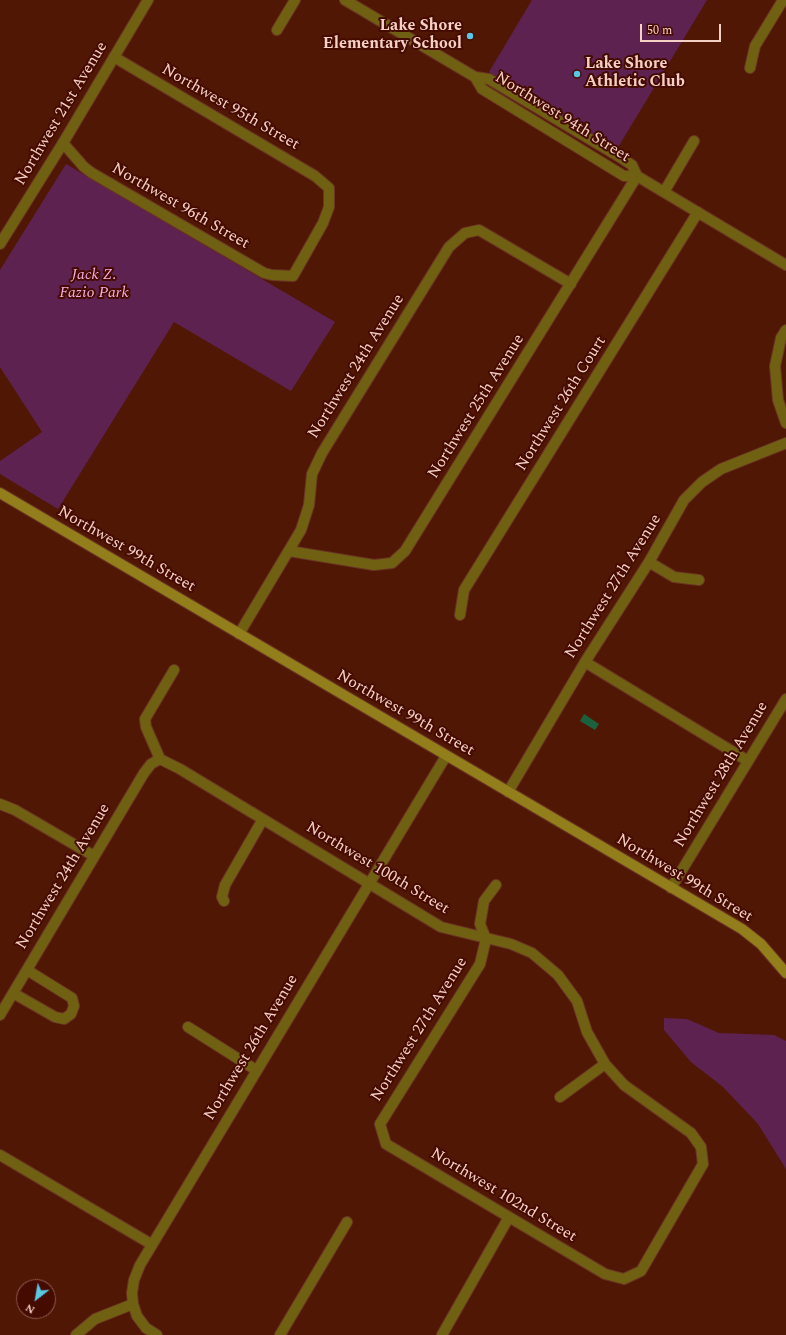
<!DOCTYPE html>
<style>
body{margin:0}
#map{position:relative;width:786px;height:1335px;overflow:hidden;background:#511705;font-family:Spectral,serif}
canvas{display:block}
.north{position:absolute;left:16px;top:1279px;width:40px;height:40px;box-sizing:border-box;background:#450b00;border:1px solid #8b5a4f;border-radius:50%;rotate:211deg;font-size:11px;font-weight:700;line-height:16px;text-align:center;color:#f5d0c5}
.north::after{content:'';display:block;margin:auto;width:14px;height:18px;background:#59c8e4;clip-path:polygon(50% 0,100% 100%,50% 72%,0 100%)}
.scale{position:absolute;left:640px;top:24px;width:81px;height:18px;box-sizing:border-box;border:2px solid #f5d0c5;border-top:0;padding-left:5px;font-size:12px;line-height:14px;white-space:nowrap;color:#f5d0c5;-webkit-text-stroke:3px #450b00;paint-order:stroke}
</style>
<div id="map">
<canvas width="786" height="1335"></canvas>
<div class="north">N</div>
<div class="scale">50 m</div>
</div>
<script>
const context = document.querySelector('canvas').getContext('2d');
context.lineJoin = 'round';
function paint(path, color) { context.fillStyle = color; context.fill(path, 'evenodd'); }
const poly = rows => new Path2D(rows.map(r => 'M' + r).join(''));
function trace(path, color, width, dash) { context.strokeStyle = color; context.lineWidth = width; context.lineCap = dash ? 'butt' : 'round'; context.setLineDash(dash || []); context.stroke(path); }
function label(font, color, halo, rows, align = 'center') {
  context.font = font + ' Spectral,serif'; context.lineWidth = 4; context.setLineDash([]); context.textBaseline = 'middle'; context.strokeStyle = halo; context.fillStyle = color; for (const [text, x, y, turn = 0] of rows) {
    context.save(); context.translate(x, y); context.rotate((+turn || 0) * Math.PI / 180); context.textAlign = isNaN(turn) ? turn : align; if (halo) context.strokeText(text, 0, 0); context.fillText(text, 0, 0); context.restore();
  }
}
paint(poly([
 [532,0,707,0,617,149,489,72],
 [66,164,335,322,291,391,174,322,58,509,0,474,0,461,42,432,0,367,0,270],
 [664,1018,687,1019,719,1033,774,1035,786,1041,786,1169,758,1124,723,1087,691,1062,664,1030]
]), '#5d2250');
paint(poly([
 [584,714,599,724,595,730,580,721]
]), '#1c613e');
const minor = poly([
 [345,0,475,77,489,79,618,156,632,165,637,176,786,265],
 [277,30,295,0],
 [750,68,755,46,783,0],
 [475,77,482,89,624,176,637,176],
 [63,143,84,167,92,173,264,273,272,275,293,276,323,223,329,207,329,188,315,176,114,57],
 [664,192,694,141],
 [786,330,781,338,775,366,778,400,786,423],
 [289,551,374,565,392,563,405,551,637,176],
 [649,562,674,577,699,580],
 [460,615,464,590,698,212],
 [239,634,301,530,309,505,312,474,322,453,449,247,465,233,479,230,571,284],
 [585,662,748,761],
 [160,759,180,769,441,927,511,944,532,953,558,975,577,1001,587,1032,605,1064],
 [160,759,146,727,145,719,174,670],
 [508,792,585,662,649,562,684,500,702,482,721,469,786,443],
 [0,804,15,810,94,856],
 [496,885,484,901,480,924,486,939,480,964,380,1124,386,1144,605,1274,624,1279,641,1271,703,1164,701,1147,691,1133,624,1085,605,1064,560,1097],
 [671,888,786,699],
 [224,901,222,897,225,885,263,819],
 [13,993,55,1017,64,1019,71,1014,74,1006,72,998,27,970],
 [0,1015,144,773,151,764,160,759],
 [188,1027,256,1070],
 [0,1155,151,1244],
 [76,1335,95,1319,133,1304],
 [280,1335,347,1222],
 [442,1335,509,1217]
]);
const tertiary = poly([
 [0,244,63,143,148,0],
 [157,1335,146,1328,137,1316,133,1304,132,1293,134,1280,140,1265,446,756]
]);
const secondary = poly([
 [0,493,742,929,761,944,786,973]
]);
trace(minor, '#6b3524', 12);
trace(tertiary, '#6b3524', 12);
trace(secondary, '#6b3524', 12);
trace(minor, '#706112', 10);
trace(tertiary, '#706112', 10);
trace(secondary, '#927e1a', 10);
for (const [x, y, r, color] of [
 [470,36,4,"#59c8e4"],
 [577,74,4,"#59c8e4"]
]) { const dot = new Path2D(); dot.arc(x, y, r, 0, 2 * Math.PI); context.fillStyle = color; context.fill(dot); trace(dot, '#450b00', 1.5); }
label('bold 16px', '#f5d0c5', '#450b00', [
 ["Lake Shore",462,27],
 ["Elementary School",462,45],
 ["Lake Shore",585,65,"left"],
 ["Athletic Club",585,83,"left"]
], 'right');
label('16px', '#f5d0c5', '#450b00', [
 ["Northwest 95th Street",230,108,30],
 ["Northwest 21st Avenue",62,114,-59],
 ["Northwest 94th Street",562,118,32],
 ["Northwest 96th Street",180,207,30],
 ["Northwest 24th Avenue",357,367,-58],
 ["Northwest 26th Court",562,404,-58],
 ["Northwest 25th Avenue",477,407,-58],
 ["Northwest 99th Street",126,550,30],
 ["Northwest 27th Avenue",614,587,-58],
 ["Northwest 99th Street",405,714,30],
 ["Northwest 28th Avenue",722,775,-59],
 ["Northwest 100th Street",377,869,31],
 ["Northwest 24th Avenue",64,877,-59],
 ["Northwest 99th Street",684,879,31],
 ["Northwest 27th Avenue",420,1030,-58],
 ["Northwest 26th Avenue",252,1048,-59],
 ["Northwest 102nd Street",503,1196,31]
]);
label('italic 16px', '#f4ace0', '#450b00', [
 ["Jack Z.",94,276],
 ["Fazio Park",94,294]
]);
</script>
